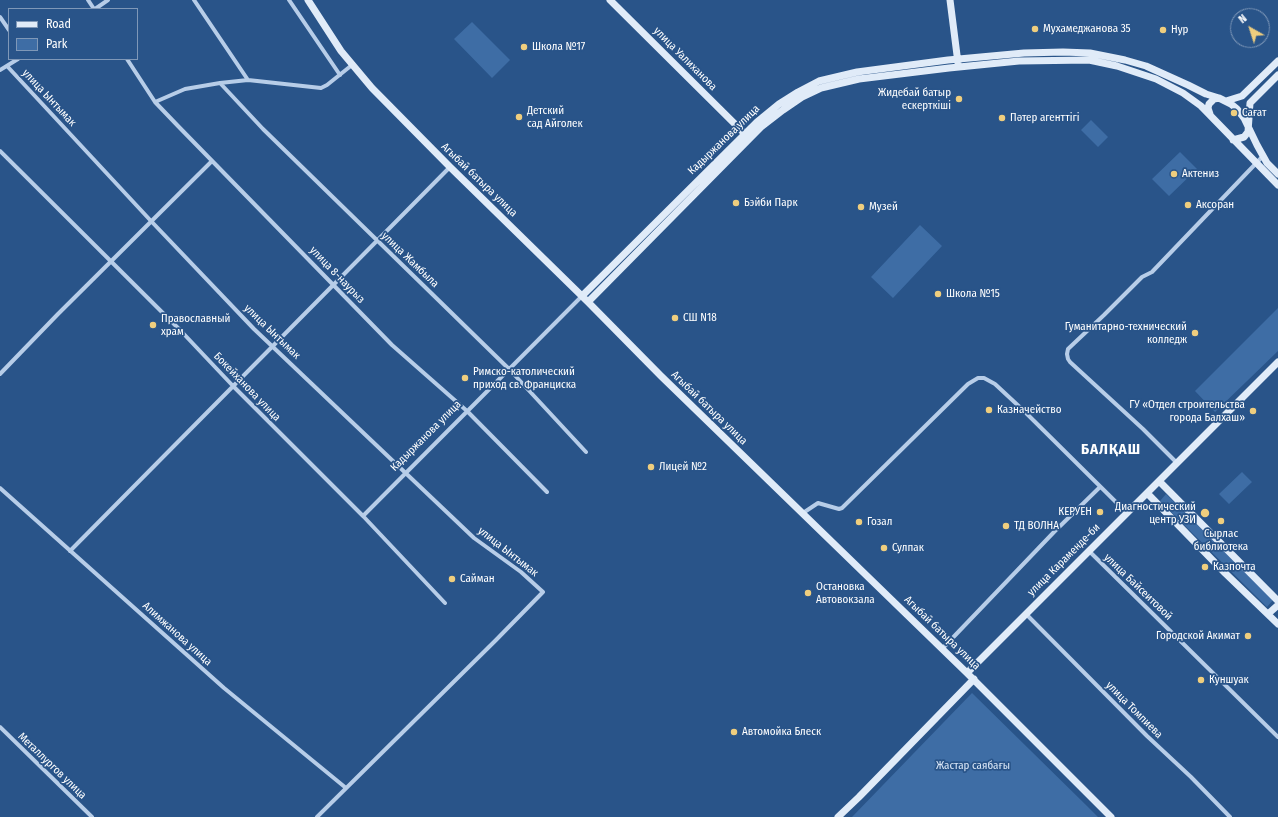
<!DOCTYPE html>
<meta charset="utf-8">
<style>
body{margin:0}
#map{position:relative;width:1278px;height:817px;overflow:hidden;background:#295489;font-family:"Fira Sans Condensed",sans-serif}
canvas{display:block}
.legend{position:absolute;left:8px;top:8px;width:130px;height:52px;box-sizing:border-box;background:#295489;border:1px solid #7f98b8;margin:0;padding:5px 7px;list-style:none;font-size:12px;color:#fff}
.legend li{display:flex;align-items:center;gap:8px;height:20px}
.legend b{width:20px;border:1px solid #7f98b8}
.north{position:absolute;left:1230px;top:8px;width:40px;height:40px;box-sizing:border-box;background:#295489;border:1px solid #7f98b8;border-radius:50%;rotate:321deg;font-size:11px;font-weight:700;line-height:16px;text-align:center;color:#fff}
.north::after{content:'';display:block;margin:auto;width:14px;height:18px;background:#efce7e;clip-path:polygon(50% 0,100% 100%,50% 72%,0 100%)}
</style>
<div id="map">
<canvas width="1278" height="817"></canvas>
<ul class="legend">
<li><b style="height:5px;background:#e0ebf8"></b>Road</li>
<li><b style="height:11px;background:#3e6da5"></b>Park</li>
</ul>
<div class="north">N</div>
</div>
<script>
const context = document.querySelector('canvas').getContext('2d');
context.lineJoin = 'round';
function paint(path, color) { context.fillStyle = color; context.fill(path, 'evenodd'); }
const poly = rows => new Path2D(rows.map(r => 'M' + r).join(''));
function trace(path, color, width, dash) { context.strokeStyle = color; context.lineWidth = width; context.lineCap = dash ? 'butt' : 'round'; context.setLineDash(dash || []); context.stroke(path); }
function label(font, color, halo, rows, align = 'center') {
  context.font = font + ' "Fira Sans Condensed",sans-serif'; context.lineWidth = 3.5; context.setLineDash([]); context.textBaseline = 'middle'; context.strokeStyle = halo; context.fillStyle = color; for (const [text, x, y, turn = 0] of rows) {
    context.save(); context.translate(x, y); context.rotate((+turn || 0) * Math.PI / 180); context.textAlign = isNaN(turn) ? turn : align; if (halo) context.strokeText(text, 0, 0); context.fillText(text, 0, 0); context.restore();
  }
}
paint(poly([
 [472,22,510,60,492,78,454,39],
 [1091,120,1108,137,1098,147,1081,130],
 [1180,152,1197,169,1169,196,1152,179],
 [920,225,942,246,893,298,871,277],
 [1278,308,1278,351,1215,412,1195,391],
 [1242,472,1252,482,1229,504,1219,494],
 [1166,494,1273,600,1267,607,1160,501],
 [972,693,1087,806,1098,817,852,817]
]), '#3e6da5');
trace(poly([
 [88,0,94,9],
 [194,0,248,80],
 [289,0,340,75],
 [95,9,108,0],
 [0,17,9,30],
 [127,59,155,102,178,126,392,345,467,411,547,492],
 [7,66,151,221,254,329,474,538,521,572,543,592,496,640,317,817],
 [0,70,18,59],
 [220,83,263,129,509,369,586,452],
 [155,102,185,89,220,83,248,80,321,88,327,85,352,65],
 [0,151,181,331,233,386,363,516,445,603],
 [0,374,58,314,212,161],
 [1177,463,1143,429,1070,362,1068,359,1067,354,1068,349,1104,315,1142,277,1152,272,1263,156],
 [0,488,224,688,346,788],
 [803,513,818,503,839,509,842,508,968,384,978,378,984,378,995,384,1024,411,1127,513],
 [363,516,582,296],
 [70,551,450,167],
 [1089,551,1278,737],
 [1026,614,1147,736,1191,777,1230,817],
 [942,649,1054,532,1100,487],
 [0,727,92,817]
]), '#b7cde8', 4);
trace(poly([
 [308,0,341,51,372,88,450,167,588,302,661,376,967,673,1111,817],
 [610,0,748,137],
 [950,0,958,63],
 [1226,101,1242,96,1278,61],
 [1210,114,1208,108,1209,104,1214,99,1219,98],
 [1233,140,1244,137,1248,132,1250,103,1278,75],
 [582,296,757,122,779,104,798,92,819,81,857,72,948,60,1024,53,1063,52,1090,53,1125,60,1146,66,1188,85,1206,94,1219,98,1231,104,1237,109,1244,118,1257,145,1267,163,1278,174],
 [588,302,761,127,783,110,802,97,821,88,859,79,949,68,1019,61,1089,60,1117,66,1156,79,1183,93,1201,106,1278,185],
 [1159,481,1278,601],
 [1147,493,1225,573,1278,624],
 [1268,614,1278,605],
 [967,673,1278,362],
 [838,817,859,797,974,679]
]), '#e0ebf8', 7);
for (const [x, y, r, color] of [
 [1035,29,4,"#efce7e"],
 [1163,30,4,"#efce7e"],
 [524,47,4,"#efce7e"],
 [959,99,4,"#efce7e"],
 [1234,113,4,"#efce7e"],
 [519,117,4,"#efce7e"],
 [1002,118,4,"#efce7e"],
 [1174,174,4,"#efce7e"],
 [736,203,4,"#efce7e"],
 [1188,205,4,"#efce7e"],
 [861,207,4,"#efce7e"],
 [938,294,4,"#efce7e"],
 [675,318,4,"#efce7e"],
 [153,325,4,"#efce7e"],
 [1195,333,4,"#efce7e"],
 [465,378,4,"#efce7e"],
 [989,410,4,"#efce7e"],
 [1253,411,4,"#efce7e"],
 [651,467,4,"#efce7e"],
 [1100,512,4,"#efce7e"],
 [1205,513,5,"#efce7e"],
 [1221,521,4,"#efce7e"],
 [859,522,4,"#efce7e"],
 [1006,526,4,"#efce7e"],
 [884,548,4,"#efce7e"],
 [1205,567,4,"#efce7e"],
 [452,579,4,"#efce7e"],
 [808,593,4,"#efce7e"],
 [1248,636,4,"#efce7e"],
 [1201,680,4,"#efce7e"],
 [734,732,4,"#efce7e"]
]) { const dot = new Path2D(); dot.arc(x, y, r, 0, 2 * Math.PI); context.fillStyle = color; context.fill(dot); trace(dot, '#295489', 1.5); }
label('11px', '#fff', '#295489', [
 ["Мухамеджанова 35",1043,29],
 ["Нур",1171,30],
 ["Школа №17",532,47],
 ["Жидебай батыр",951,93,"right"],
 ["ескерткіші",951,106,"right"],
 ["Детский",527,111],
 ["сад Айголек",527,124],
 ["Сағат",1242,113],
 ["Пәтер агенттігі",1010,118],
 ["Актениз",1182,174],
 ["Бэйби Парк",744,203],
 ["Аксоран",1196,205],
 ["Музей",869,207],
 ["Школа №15",946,294],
 ["СШ N18",683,318],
 ["Православный",161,319],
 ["храм",161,332],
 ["Гуманитарно-технический",1187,327,"right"],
 ["колледж",1187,340,"right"],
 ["Римско-католический",473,372],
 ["приход св. Франциска",473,385],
 ["ГУ «Отдел строительства",1245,405,"right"],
 ["города Балхаш»",1245,418,"right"],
 ["Казначейство",997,410],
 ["Лицей №2",659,467],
 ["Диагностический",1196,507,"right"],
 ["центр УЗИ",1196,520,"right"],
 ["КЕРУЕН",1092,512,"right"],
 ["Гозал",867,522],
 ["ТД ВОЛНА",1014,526],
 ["Сырлас",1221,534,"center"],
 ["библиотека",1221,547,"center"],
 ["Сулпак",892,548],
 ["Казпочта",1213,567],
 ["Сайман",460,579],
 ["Остановка",816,587],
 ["Автовокзала",816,600],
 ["Городской Акимат",1240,636,"right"],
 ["Куншуак",1209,680],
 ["Автомойка Блеск",742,732]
], 'left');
label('11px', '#fff', '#295489', [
 ["улица Уалиханова",685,59,45],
 ["улица Ынтымак",49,98,47],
 ["Кадыржанова улица",724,140,-44],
 ["Агыбай батыра улица",479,180,44],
 ["улица Жамбыла",410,260,44],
 ["улица 8-наурыз",337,275,46],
 ["улица Ынтымак",272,332,44],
 ["Бокейханова улица",247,387,46],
 ["Агыбай батыра улица",709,408,44],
 ["Кадыржанова улица",426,436,-45],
 ["улица Ынтымак",508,552,38],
 ["улица Караменде-би",1064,560,-45],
 ["улица Байсеитовой",1138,587,44],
 ["Агыбай батыра улица",942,633,44],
 ["Алимжанова улица",177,634,42],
 ["улица Томпиева",1134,710,45],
 ["Металлургов улица",52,766,44]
]);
label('11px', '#dae7f7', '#295489', [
 ["Жастар саябағы",973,766]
]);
context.letterSpacing = '1px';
label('bold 15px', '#fff', '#295489', [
 ["БАЛҚАШ",1111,450]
]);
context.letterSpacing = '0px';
</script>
